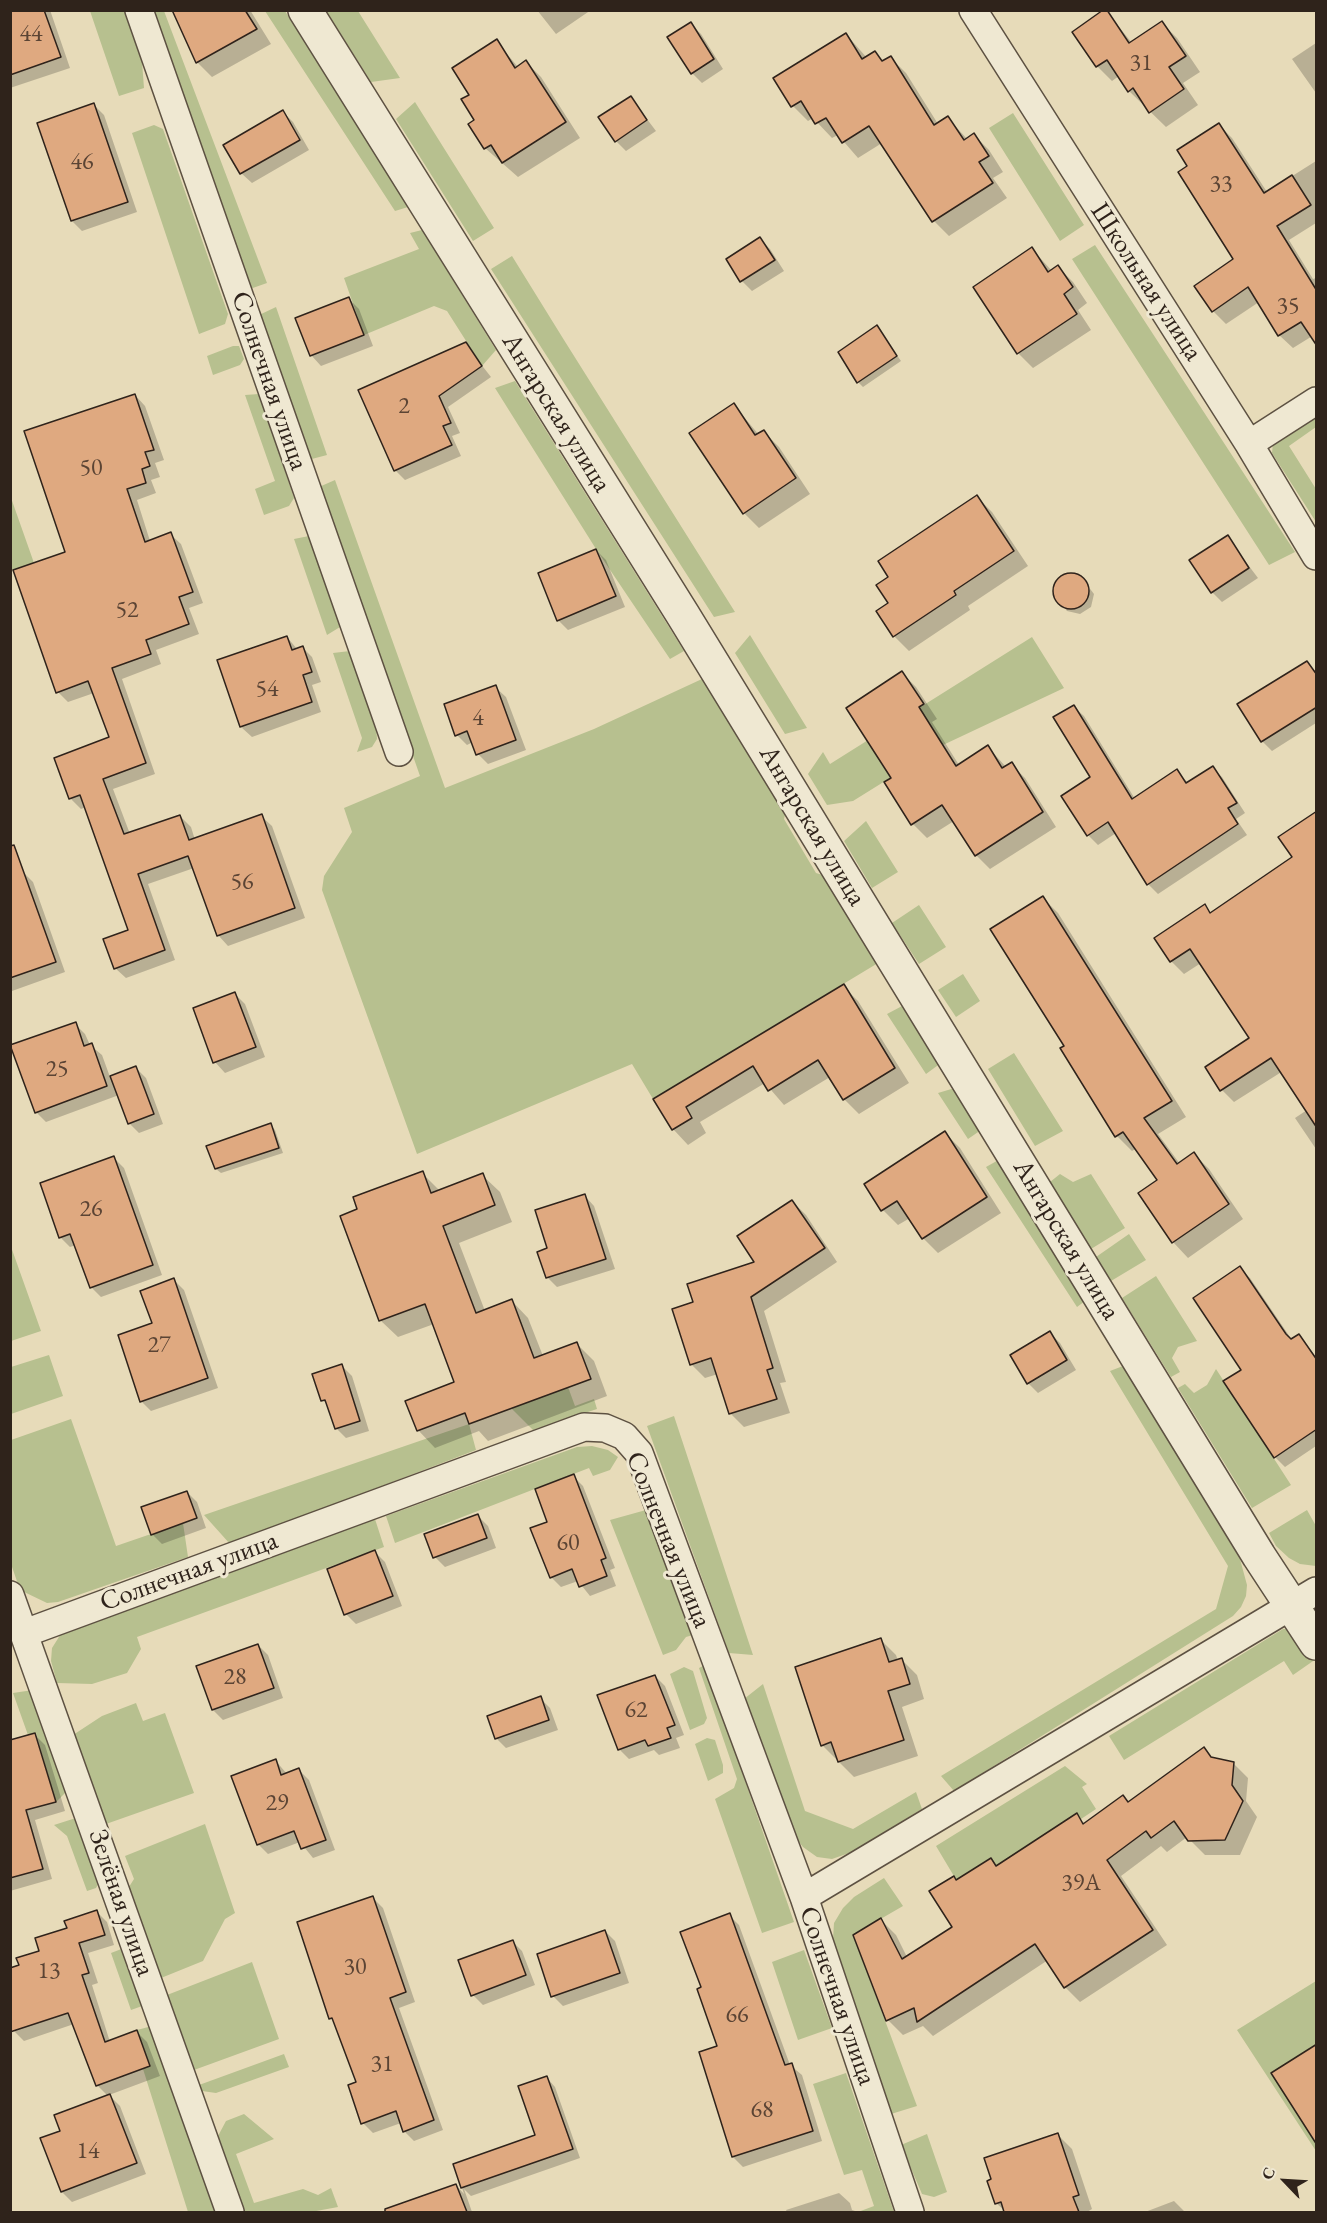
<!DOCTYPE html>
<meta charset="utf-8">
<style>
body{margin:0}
#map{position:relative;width:1327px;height:2223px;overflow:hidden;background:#e7dbb9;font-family:"EB Garamond",serif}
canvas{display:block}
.frame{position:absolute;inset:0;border:12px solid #2f231b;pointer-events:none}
.north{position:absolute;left:1255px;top:2151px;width:60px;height:60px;-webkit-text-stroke:4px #efe8d2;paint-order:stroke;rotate:295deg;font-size:16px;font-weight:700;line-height:24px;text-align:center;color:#2f231b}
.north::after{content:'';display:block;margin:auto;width:21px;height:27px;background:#2f231b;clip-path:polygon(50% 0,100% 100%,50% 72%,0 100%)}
</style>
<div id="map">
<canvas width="1327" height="2223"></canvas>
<div class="frame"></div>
<div class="north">С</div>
</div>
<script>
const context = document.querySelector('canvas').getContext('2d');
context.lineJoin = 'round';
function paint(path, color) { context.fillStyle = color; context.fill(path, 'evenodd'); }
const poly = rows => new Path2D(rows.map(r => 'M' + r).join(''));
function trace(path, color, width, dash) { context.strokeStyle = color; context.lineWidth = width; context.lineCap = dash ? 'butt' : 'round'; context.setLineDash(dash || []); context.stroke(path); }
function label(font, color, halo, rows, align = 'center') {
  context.font = font + ' "EB Garamond",serif'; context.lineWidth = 6; context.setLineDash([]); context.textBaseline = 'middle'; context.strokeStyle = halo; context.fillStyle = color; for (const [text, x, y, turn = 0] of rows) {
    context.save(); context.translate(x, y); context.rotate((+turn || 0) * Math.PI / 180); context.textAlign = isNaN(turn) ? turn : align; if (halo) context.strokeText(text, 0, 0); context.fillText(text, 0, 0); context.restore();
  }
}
paint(poly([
 [90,11,124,11,142,62,144,88,119,96],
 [150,11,164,11,267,283,247,290],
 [265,11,285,11,408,207,395,211],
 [326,11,358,11,400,78,371,82],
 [415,102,494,228,473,241,396,119],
 [1013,113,1084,225,1060,241,989,128],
 [154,125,163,129,228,314,225,324,199,334,132,133],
 [422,230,496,350,482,366,447,311,434,306,364,335,344,278,419,249,410,233],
 [1095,245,1295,552,1269,565,1072,259],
 [512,256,564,340,735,612,714,617,491,269],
 [276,307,327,455,308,460,257,316],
 [233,346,239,346,244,359,240,365,213,375,207,356],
 [515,381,684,651,670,659,596,549,495,388],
 [259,394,294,498,289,506,264,515,255,489,275,481,245,395],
 [1316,409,1316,427,1289,446,1316,489,1316,522,1272,453,1273,443],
 [335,480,445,788,594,729,702,679,786,811,784,819,816,873,826,876,878,963,653,1099,632,1064,417,1154,322,890,324,876,352,832,344,808,420,776,319,487],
 [10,495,34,563,11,571,10,571],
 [309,536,340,627,327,635,294,539],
 [750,635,807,728,785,734,735,653],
 [1032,637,1064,688,943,745,853,801,827,805,808,774,823,752,830,764],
 [350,651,376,725,377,739,372,747,357,752,362,738,333,653],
 [866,821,898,872,872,888,844,841],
 [919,905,946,947,919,964,892,923],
 [963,974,980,1001,956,1017,938,990],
 [904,1005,941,1063,926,1074,887,1014],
 [1014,1053,1063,1131,1035,1146,988,1069],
 [958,1087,984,1128,968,1139,938,1093],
 [1002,1158,1089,1298,1077,1307,986,1167],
 [1060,1174,1073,1182,1091,1174,1125,1228,1091,1249,1050,1182],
 [1129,1234,1146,1260,1111,1281,1096,1257],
 [10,1244,41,1331,11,1341,10,1341],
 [1156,1276,1197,1341,1178,1347,1172,1358,1180,1372,1171,1377,1122,1298],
 [49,1355,63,1396,11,1414,11,1367],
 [1123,1366,1240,1559,1247,1585,1246,1596,1241,1607,1233,1616,954,1791,941,1776,1216,1609,1228,1566,1110,1371],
 [1216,1369,1291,1485,1252,1508,1178,1388,1185,1384,1194,1393,1207,1385],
 [568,1387,575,1406,594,1399,597,1409,533,1430,511,1408],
 [674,1416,748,1640,753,1655,729,1653,647,1426],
 [71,1419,116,1546,183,1523,188,1557,58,1602,47,1603,20,1590,11,1564,11,1440],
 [469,1424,476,1450,230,1544,204,1515],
 [592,1446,608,1450,618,1457,610,1470,593,1476,589,1468,395,1543,386,1516,577,1447],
 [646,1510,693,1635,686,1637,676,1650,663,1655,610,1520],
 [1307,1510,1316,1526,1316,1566,1300,1564,1289,1558,1276,1546,1269,1533],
 [375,1519,384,1547,137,1637,141,1649,127,1673,92,1684,57,1683,51,1661,52,1648,64,1629],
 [1283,1629,1296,1629,1316,1659,1293,1675,1284,1661,1124,1760,1109,1736],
 [705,1665,794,1922,762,1933,715,1799,734,1788,737,1779,699,1668],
 [684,1667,693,1671,707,1718,704,1724,690,1730,670,1674],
 [763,1684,805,1811,853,1829,916,1792,922,1809,852,1852,832,1859,817,1857,803,1847,795,1837,744,1699],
 [33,1690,70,1788,56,1802,36,1733,28,1735,13,1693],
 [136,1703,143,1721,165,1713,194,1793,106,1824,73,1735,102,1716],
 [707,1738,715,1740,723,1765,723,1773,708,1781,695,1744],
 [1065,1766,1087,1784,1082,1787,1096,1809,1081,1819,1077,1813,1019,1851,1000,1872,990,1858,966,1874,964,1893,936,1846],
 [79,1817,101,1879,96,1888,87,1891,67,1836,54,1825],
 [205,1824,235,1913,225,1919,203,1961,161,1978,127,1890,134,1879,125,1856],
 [884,1878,903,1906,853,1935,917,2106,891,2114,836,1971,833,1939,834,1923,843,1908,854,1897],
 [124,1948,145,2005,131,2010,111,1953],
 [804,1950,832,2028,798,2040,772,1962],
 [252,1962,279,2039,194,2070,167,1995],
 [1316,1981,1316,2151,1237,2030],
 [152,2026,217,2212,188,2212,143,2069,150,2065,137,2030],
 [284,2054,289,2067,216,2093,202,2091,199,2085],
 [846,2073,894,2212,858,2212,874,2206,862,2170,844,2175,813,2084],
 [244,2114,274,2139,236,2154,254,2203,303,2189,318,2195,331,2188,338,2207,311,2212,243,2212,218,2136,226,2121],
 [927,2134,947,2192,934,2197,922,2194,901,2145]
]), '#b7c08f');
paint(poly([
 [10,10,50,10,70,68,10,88],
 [174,10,250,10,271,44,212,77,197,62],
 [537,10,591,10,556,34],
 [1106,11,1132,43,1162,23,1177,38,1200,72,1183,83,1198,105,1166,127,1129,91,1119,76,1112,81,1097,66],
 [691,24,701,34,723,69,702,83,692,73],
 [846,34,867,58,875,53,884,62,891,58,906,73,938,124,948,118,967,139,974,135,989,150,1003,172,993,178,1007,198,949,236,934,221,882,143,858,158,838,135,832,138,813,118,808,121,793,106,775,78],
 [496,41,518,67,526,62,541,77,580,138,518,177,485,148,471,95],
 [1316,43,1316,93,1292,59],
 [631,98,656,131,626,151,616,141],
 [94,105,104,115,137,212,82,231,72,221],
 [283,112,293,122,309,150,252,183,241,173,225,145],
 [1219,125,1232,138,1267,192,1316,161,1316,223,1289,240,1313,279,1316,278,1316,337,1314,335,1293,348,1279,335,1259,302,1226,324,1213,311,1235,260,1190,166],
 [760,239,770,249,784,271,752,291,742,281,728,259],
 [1032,249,1052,271,1058,267,1073,282,1087,303,1078,310,1091,330,1033,368,1018,353],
 [349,299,359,309,373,346,321,366,311,355,297,319],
 [877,327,901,361,863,387,858,382],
 [465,344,491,377,448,407,460,433,452,436,461,456,405,480,395,470],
 [135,395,145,406,164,460,155,463,160,477,151,480,156,493,137,500,150,541,170,534,181,544,203,603,189,608,199,634,156,650,161,664,122,679,155,774,113,789,130,834,180,816,191,827,195,840,261,816,272,826,305,918,228,946,218,935,194,868,148,884,175,960,126,978,115,968,130,931,86,807,81,809,71,799,56,759,111,738,94,693,68,702,58,692,67,553],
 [734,405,759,435,764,432,779,447,810,494,759,528,744,513],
 [977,497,992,512,1028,566,968,606,970,610,909,651,894,636,890,577],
 [1227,537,1258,578,1222,602,1212,592],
 [596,550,606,560,625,607,568,630,558,620],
 [1069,574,1081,577,1094,594,1091,607,1080,614,1067,611,1054,594,1058,581],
 [287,637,297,649,302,647,312,657,321,682,312,685,321,712,252,737,241,727,219,661],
 [1307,662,1316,672,1316,723,1272,751,1262,741],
 [902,673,916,687,937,719,932,722,959,765,988,747,1006,767,1011,764,1025,778,1056,827,990,869,976,855,954,821,927,838,913,824,886,783,893,778],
 [495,687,506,697,526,750,488,764,478,754,473,742,467,745,457,735],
 [1074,707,1084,716,1135,799,1177,771,1188,783,1212,768,1222,777,1245,813,1236,819,1247,835,1158,894,1148,884,1116,833,1098,845,1088,835,1092,778],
 [1294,858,1283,1071,1234,1102,1222,1090,1251,1038,1201,963,1184,974,1171,961,1156,938,1204,906,1212,914],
 [23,872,33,882,65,972,12,991,10,876],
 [1043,898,1058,913,1186,1117,1158,1134,1180,1164,1194,1154,1209,1169,1243,1219,1188,1258,1173,1242,1140,1194,1159,1180,1137,1148,1132,1151,1117,1136,1066,1047],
 [843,986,858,1001,909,1083,859,1114,844,1099,830,1077,784,1105,765,1083,700,1122,706,1133,688,1145,673,1129,655,1099],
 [235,994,245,1004,265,1057,225,1073,215,1062,195,1009],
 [75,1024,85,1034,90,1045,102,1055,110,1077,136,1068,146,1078,163,1124,139,1133,129,1123,119,1095,46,1122,36,1112],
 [1316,1093,1316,1149,1295,1118,1307,1110],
 [271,1125,275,1130,283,1153,221,1173,216,1169],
 [945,1133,960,1148,1001,1213,938,1253,923,1238,910,1218,898,1225,883,1210,866,1184],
 [114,1158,124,1168,162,1275,101,1297,91,1287,76,1245,70,1247,60,1237],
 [422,1173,440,1191,482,1175,500,1192,512,1222,459,1243,485,1311,511,1300,528,1318,543,1356,576,1343,594,1361,607,1396,488,1441,479,1431,435,1448,418,1430,456,1383,434,1324,398,1337,380,1320,359,1210],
 [584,1195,594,1206,615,1269,557,1287,547,1277,549,1249],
 [792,1201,806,1215,837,1262,764,1311,786,1382,780,1383,790,1413,744,1427,730,1413,718,1374,705,1378,691,1364,694,1303,757,1263],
 [1240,1268,1250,1278,1292,1340,1299,1335,1316,1357,1316,1446,1285,1467,1275,1457,1243,1370],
 [174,1280,184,1290,218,1388,151,1411,141,1401,154,1324],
 [1050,1333,1060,1343,1076,1370,1038,1393,1028,1383],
 [342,1366,352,1376,369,1431,346,1438,336,1428,329,1407,323,1400],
 [573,1476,583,1486,615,1568,610,1570,616,1586,590,1596,578,1581,561,1587,551,1577,549,1523],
 [187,1492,197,1502,206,1528,162,1544,152,1534],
 [478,1516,488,1526,496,1548,445,1567,435,1557],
 [375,1552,385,1562,402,1606,356,1624,346,1614],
 [881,1640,896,1655,898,1661,902,1660,917,1675,924,1699,902,1707,918,1756,854,1777,822,1745],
 [258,1645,268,1655,283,1698,223,1720,213,1710],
 [655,1676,665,1686,684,1735,676,1738,680,1748,659,1755,654,1750,629,1759,619,1749],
 [540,1698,550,1708,558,1730,506,1748,496,1738],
 [35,1735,45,1745,65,1811,35,1820,52,1879,10,1891,10,1742],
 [1204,1749,1213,1759,1233,1763,1248,1778,1246,1801,1257,1817,1240,1855,1205,1855,1187,1837,1167,1852,1161,1846,1121,1876,1167,1945,1080,2002,1065,1987,1048,1960,933,2036,923,2026,903,2035,888,2020,881,1920,896,1935,907,1957,954,1927,954,1878,957,1881,990,1860,997,1867,1077,1815,1085,1824,1123,1797,1130,1803],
 [275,1760,287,1774,299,1770,309,1780,335,1850,313,1858,300,1842,268,1854,258,1844],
 [373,1898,383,1908,415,2002,399,2008,443,2130,414,2141,404,2131,401,2123,373,2133,363,2123,358,2083,336,2023,331,2018],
 [97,1912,107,1922,114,1945,88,1953,98,1983,92,1985,110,2042,137,2032,147,2042,160,2076,109,2095,120,2106,146,2174,72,2202,62,2192,62,2132,108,2096,97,2085,74,2024,24,2041,14,2031,21,1966,68,1929],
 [729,1915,739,1925,790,2065,802,2075,822,2141,743,2167,733,2157,719,2047,703,1988],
 [605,1931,615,1941,629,1983,563,2006,553,1996],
 [512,1941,522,1951,535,1985,483,2005,473,1995],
 [547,2078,555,2087,580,2158,471,2196,464,2189,472,2212,402,2212,399,2205,456,2185,464,2194,455,2165,537,2136],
 [1058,2135,1072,2149,1092,2209,1087,2212,1006,2212,996,2203],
 [839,2193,850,2203,852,2210,858,2212,787,2212,786,2210],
 [1174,2201,1185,2212,1145,2212]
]), '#0003');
const building = poly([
 [10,10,44,10,61,57,10,75,10,10],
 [172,10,245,10,257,29,196,63,172,10],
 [1103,10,1107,10,1129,43,1162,21,1186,56,1169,67,1184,89,1149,113,1133,88,1128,92,1107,60,1096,67,1072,32,1103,10],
 [691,22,714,59,691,74,667,37,691,22],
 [846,33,862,59,875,51,882,61,891,56,934,125,948,116,964,140,974,133,989,156,979,162,993,183,932,222,869,126,842,143,826,118,815,124,801,101,791,107,773,78,846,33],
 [497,39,515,68,526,60,566,122,502,163,491,145,484,149,468,124,474,120,461,99,469,95,452,68,497,39],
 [631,96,647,120,615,142,598,117,631,96],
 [94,103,128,202,71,221,37,123,94,103],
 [283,110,300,140,240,174,223,145,283,110],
 [1219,123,1264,193,1292,175,1311,205,1277,226,1317,291,1317,346,1301,322,1278,336,1248,287,1212,312,1194,286,1233,259,1178,172,1187,166,1177,150,1219,123],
 [760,237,775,260,740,282,726,259,760,237],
 [1032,247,1048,272,1058,265,1073,287,1064,294,1077,314,1017,354,973,287,1032,247],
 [349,297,364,335,310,356,295,318,349,297],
 [877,325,897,356,857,383,838,352,877,325],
 [466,342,482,366,439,396,451,423,443,426,452,445,394,471,358,390,466,342],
 [135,394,154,450,145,452,150,466,142,469,146,483,127,489,145,542,171,532,193,592,179,597,189,624,146,640,151,654,112,668,146,763,103,779,124,834,180,815,189,840,262,814,295,908,217,936,188,856,138,874,165,950,114,969,103,939,128,930,80,795,69,799,54,758,109,737,88,681,56,693,13,570,65,552,24,431,135,394],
 [734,403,755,435,764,430,796,478,743,514,689,433,734,403],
 [977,495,1014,551,954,591,956,595,893,637,876,611,888,603,876,585,888,577,878,561,977,495],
 [1228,535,1249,568,1211,593,1189,560,1228,535],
 [596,549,616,596,557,621,538,573,596,549],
 '1053 591a18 18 0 1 1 36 0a18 18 0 1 1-36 0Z',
 [287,636,292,650,303,646,312,672,303,675,312,702,240,727,217,660,287,636],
 [1307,661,1317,675,1317,707,1261,742,1237,704,1307,661],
 [902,671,924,704,919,707,956,766,988,745,1002,768,1012,762,1043,812,975,856,942,805,911,825,884,782,891,778,846,708,902,671],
 [496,685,516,740,476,755,467,731,455,736,444,704,496,685],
 [1074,705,1132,799,1177,769,1186,783,1213,766,1237,803,1228,808,1238,824,1147,885,1108,822,1087,836,1061,796,1090,777,1053,717,1074,705],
 [1317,811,1317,1128,1271,1058,1220,1091,1205,1067,1249,1038,1190,949,1170,962,1154,938,1205,904,1210,913,1292,857,1278,837,1317,811],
 [14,845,56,962,10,978,10,846,14,845],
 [1043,896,1172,1101,1144,1118,1177,1164,1194,1152,1229,1204,1172,1243,1138,1193,1157,1180,1123,1132,1115,1137,1060,1048,1064,1046,990,929,1043,896],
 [844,984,895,1068,843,1100,818,1060,768,1091,753,1066,686,1107,692,1118,672,1130,653,1099,844,984],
 [235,992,256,1047,213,1063,193,1008,235,992],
 [76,1022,84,1046,92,1043,107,1086,35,1113,10,1045,76,1022],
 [136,1066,154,1114,128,1124,110,1076,136,1066],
 [271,1123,279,1148,215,1169,206,1146,271,1123],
 [945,1131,987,1197,922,1239,897,1201,881,1211,864,1184,945,1131],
 [114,1156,153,1265,90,1288,70,1234,59,1238,40,1183,114,1156],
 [423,1171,431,1193,483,1173,495,1205,443,1226,476,1313,512,1299,534,1358,577,1342,591,1379,469,1424,465,1413,417,1431,405,1401,454,1382,425,1304,379,1321,340,1216,357,1209,353,1197,423,1171],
 [585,1194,606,1259,546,1278,537,1252,547,1248,535,1210,585,1194],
 [792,1200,825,1248,751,1297,773,1368,767,1370,777,1399,729,1414,711,1358,690,1365,672,1309,693,1302,687,1284,754,1262,737,1236,792,1200],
 [1240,1266,1286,1334,1291,1339,1299,1334,1317,1360,1317,1429,1274,1458,1223,1381,1241,1370,1193,1298,1240,1266],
 [174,1278,208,1378,140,1402,118,1335,152,1323,140,1291,174,1278],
 [1050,1331,1067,1360,1027,1384,1010,1355,1050,1331],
 [342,1364,360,1421,335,1429,325,1400,321,1401,312,1374,342,1364],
 [574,1474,606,1558,601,1560,607,1576,579,1587,572,1569,550,1578,530,1528,547,1522,535,1489,574,1474],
 [187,1491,197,1518,151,1535,141,1507,187,1491],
 [478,1514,487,1538,433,1558,424,1534,478,1514],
 [375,1550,393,1596,344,1615,327,1569,375,1550],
 [881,1638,889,1662,902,1658,910,1684,888,1691,904,1740,838,1762,831,1742,821,1746,795,1667,881,1638],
 [258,1644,274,1688,212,1710,196,1666,258,1644],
 [655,1675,675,1725,667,1728,671,1738,648,1746,645,1740,618,1750,597,1695,655,1675],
 [541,1696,549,1720,495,1739,487,1716,541,1696],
 [35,1733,56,1802,26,1810,43,1869,10,1878,10,1740,35,1733],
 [1204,1747,1211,1757,1234,1762,1232,1785,1243,1801,1225,1840,1188,1841,1174,1821,1151,1838,1146,1831,1107,1860,1153,1930,1064,1988,1035,1944,917,2022,914,2008,886,2021,853,1935,881,1918,902,1959,952,1927,929,1891,954,1876,956,1880,991,1858,996,1866,1077,1813,1083,1824,1123,1795,1128,1802,1204,1747],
 [276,1759,281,1775,299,1768,326,1840,301,1849,294,1831,257,1845,231,1776,276,1759],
 [373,1896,406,1992,390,1998,434,2120,403,2132,396,2111,361,2124,348,2085,356,2082,332,2018,329,2019,297,1922,373,1896],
 [97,1910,105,1935,79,1943,89,1973,82,1975,105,2042,137,2030,150,2066,96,2086,68,2013,10,2032,10,1968,19,1965,16,1958,39,1951,35,1938,67,1928,64,1921,97,1910],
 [730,1913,785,2065,792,2063,813,2131,732,2157,699,2052,717,2046,697,1989,701,1987,680,1932,730,1913],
 [605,1930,620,1973,551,1997,537,1954,605,1930],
 [513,1940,526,1975,471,1996,458,1960,513,1940],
 [1317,2044,1317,2145,1271,2073,1317,2044],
 [547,2076,573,2149,461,2188,453,2164,535,2135,518,2086,547,2076],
 [110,2094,137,2163,61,2192,40,2138,60,2131,54,2115,110,2094],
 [1058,2133,1079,2195,1073,2197,1079,2212,1004,2212,1001,2202,995,2204,987,2181,991,2179,984,2158,1058,2133],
 [456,2184,467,2212,385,2212,385,2209,456,2184]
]);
paint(building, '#dfa980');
trace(building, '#2f231b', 1.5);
const minor = poly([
 [139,10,399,752],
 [973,10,1249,444,1316,556],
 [1249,444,1316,401],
 [10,1595,230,2212],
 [25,1633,584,1427,605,1428,624,1436,639,1453,804,1897,910,2212],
 [804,1897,1316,1591]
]);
const tertiary = poly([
 [305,10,683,615,1259,1556,1316,1643]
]);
trace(minor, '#5d5142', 30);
trace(tertiary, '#5d5142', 36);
trace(minor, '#efe8d2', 27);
trace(tertiary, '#efe8d2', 33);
label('24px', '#5b4434', null, [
 ["44",31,34],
 ["31",1141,63],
 ["46",82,162],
 ["33",1221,184],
 ["35",1288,306],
 ["2",404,406],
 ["50",91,468],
 ["52",127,610],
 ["54",267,689],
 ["4",478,718],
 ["56",242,882],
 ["25",57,1069],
 ["26",91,1209],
 ["27",159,1345],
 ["60",568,1543],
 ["28",235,1677],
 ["62",636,1710],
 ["29",277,1803],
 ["39А",1081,1883],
 ["30",355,1967],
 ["13",49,1971],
 ["66",737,2015],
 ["31",382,2064],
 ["68",762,2110],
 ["14",88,2151]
]);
label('27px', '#2f231b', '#efe8d2', [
 ["Школьная улица",1146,282,57],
 ["Солнечная улица",269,381,71],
 ["Ангарская улица",556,413,58],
 ["Ангарская улица",812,826,59],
 ["Ангарская улица",1066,1240,59],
 ["Солнечная улица",668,1540,68],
 ["Солнечная улица",189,1572,-20],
 ["Зелёная улица",121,1903,71],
 ["Солнечная улица",837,1996,71]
]);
</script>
